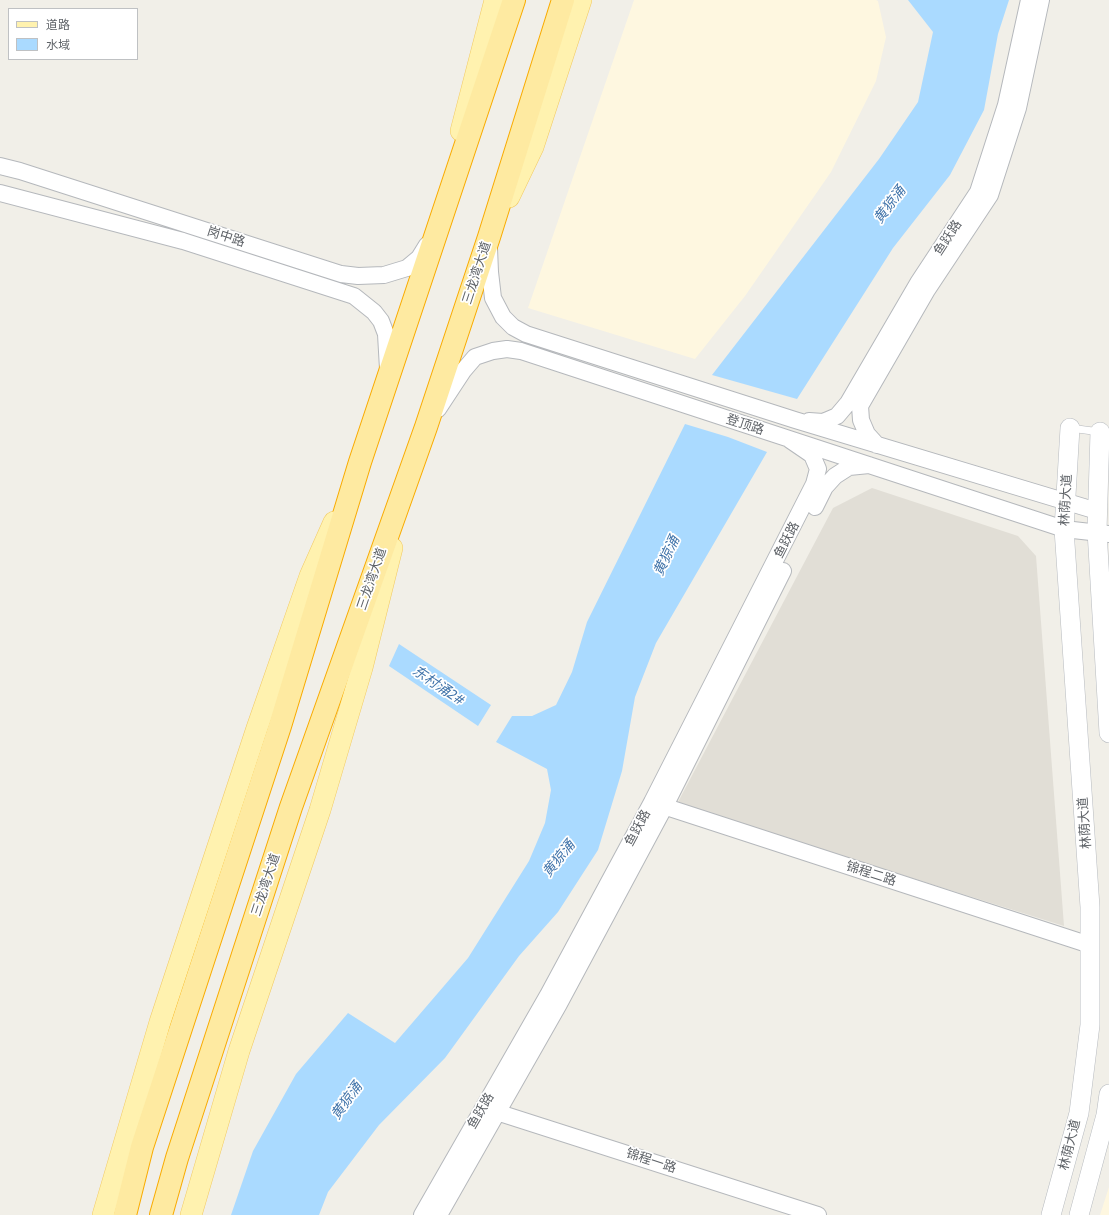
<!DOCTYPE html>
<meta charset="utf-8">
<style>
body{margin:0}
#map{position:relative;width:1109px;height:1215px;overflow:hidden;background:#f1efe8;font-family:"Noto Sans","Noto Sans SC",sans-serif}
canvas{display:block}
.legend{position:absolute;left:8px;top:8px;width:130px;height:52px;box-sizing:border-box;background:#fff;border:1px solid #bfc1c3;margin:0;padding:5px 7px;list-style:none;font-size:12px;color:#5f6368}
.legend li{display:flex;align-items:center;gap:8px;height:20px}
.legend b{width:20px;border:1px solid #bfc1c3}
</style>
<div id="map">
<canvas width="1109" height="1215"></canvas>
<ul class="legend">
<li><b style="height:5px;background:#fff2af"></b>道路</li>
<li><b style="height:11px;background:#aadaff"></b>水域</li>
</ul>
</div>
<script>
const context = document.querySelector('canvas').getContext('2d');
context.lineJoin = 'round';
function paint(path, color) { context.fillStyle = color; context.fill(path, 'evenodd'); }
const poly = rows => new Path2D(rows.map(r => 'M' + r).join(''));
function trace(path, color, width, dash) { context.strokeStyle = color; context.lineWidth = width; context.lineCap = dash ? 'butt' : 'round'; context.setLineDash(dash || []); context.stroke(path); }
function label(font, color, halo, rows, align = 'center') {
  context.font = font + ' "Noto Sans","Noto Sans SC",sans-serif'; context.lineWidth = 3.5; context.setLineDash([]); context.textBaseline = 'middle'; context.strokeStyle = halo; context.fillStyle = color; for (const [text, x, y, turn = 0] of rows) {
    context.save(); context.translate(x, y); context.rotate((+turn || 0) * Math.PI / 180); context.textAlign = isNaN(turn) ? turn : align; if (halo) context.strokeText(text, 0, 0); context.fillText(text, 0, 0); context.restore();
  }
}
paint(poly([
 [634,0,876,0,878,1,886,37,876,81,831,172,745,296,695,359,528,308],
 [1109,1187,1109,1215,1100,1215]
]), '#fef7e0');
paint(poly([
 [872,488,1018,536,1036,556,1064,926,677,804,833,508]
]), '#e1ded6');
paint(poly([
 [908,0,1009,0,998,34,984,110,950,175,893,248,797,399,712,375,879,159,918,102,933,32],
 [685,424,728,437,767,452,656,643,635,697,622,771,598,850,558,912,519,956,445,1058,379,1125,328,1192,319,1215,231,1215,253,1151,296,1074,348,1013,395,1043,468,958,529,861,545,823,551,790,547,769,496,742,512,716,532,716,556,705,572,672,587,622],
 [399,644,491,705,478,726,389,666]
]), '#aadaff');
const service = poly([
 [1070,428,1100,432]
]);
const tertiary = poly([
 [0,166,20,171,341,274,358,276,384,275,407,268,419,258,427,245],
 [0,193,183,241,354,296,374,312,381,321,386,334,388,369],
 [489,248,490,272,493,298,503,317,513,327,526,334,795,420,1097,511],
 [438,409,463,371,475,357,493,351,507,349,521,351,1064,529,1109,534],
 [809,421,823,422,837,416,848,403,918,283,978,192,1006,105,1029,0],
 [877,445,867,434,861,420,860,406,927,290,990,195,1018,108,1041,0],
 [815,507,825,487,835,476,849,467,869,465],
 [657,804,1090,945],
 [487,1109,818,1215],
 [422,1215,548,995,652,802,814,484,818,469,812,455,790,440],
 [439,1215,559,1004,665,806,783,571]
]);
const secondary = poly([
 [1100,432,1097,531,1109,733],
 [1051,1215,1079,1113,1090,1025,1090,907,1064,529,1070,428],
 [1079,1215,1106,1115,1109,1094]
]);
const primary = poly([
 [461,131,495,0],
 [509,197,533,147,581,0],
 [103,1215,160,1022,257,728,310,576,334,522],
 [191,1215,239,1051,320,810,362,668,392,548]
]);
const trunk = poly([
 [125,1215,142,1147,280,726,360,462,514,0],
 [161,1215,177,1158,291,807,426,427,489,237,563,0]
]);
trace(service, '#b5b8bc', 8);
trace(tertiary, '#b5b8bc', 18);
trace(secondary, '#b6babf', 20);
trace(primary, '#f2c960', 22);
trace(trunk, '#f9ab00', 24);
trace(service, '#fff', 7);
trace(tertiary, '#fff', 16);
trace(secondary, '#fff', 19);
trace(primary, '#fff2af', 21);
trace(trunk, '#feeaa1', 22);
label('13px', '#5f6368', '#fff', [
 ["岗中路",226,237,18],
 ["鱼跃路",948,238,-57],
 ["三龙湾大道",477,273,-72],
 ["登顶路",745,425,18],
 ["林荫大道",1066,500,-87],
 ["鱼跃路",787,540,-63],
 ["三龙湾大道",372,579,-71],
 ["林荫大道",1085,823,-94],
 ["鱼跃路",638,828,-62],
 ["锦程二路",871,874,18],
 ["三龙湾大道",266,885,-72],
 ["鱼跃路",481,1111,-60],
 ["林荫大道",1070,1145,-76],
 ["锦程一路",651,1161,18]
]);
label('italic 14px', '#4174aa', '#fff', [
 ["黄猄涌",890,205,-53],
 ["黄猄涌",667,556,-65],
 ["东村涌2#",438,686,34],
 ["黄猄涌",559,859,-51],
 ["黄猄涌",347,1101,-54]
]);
</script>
